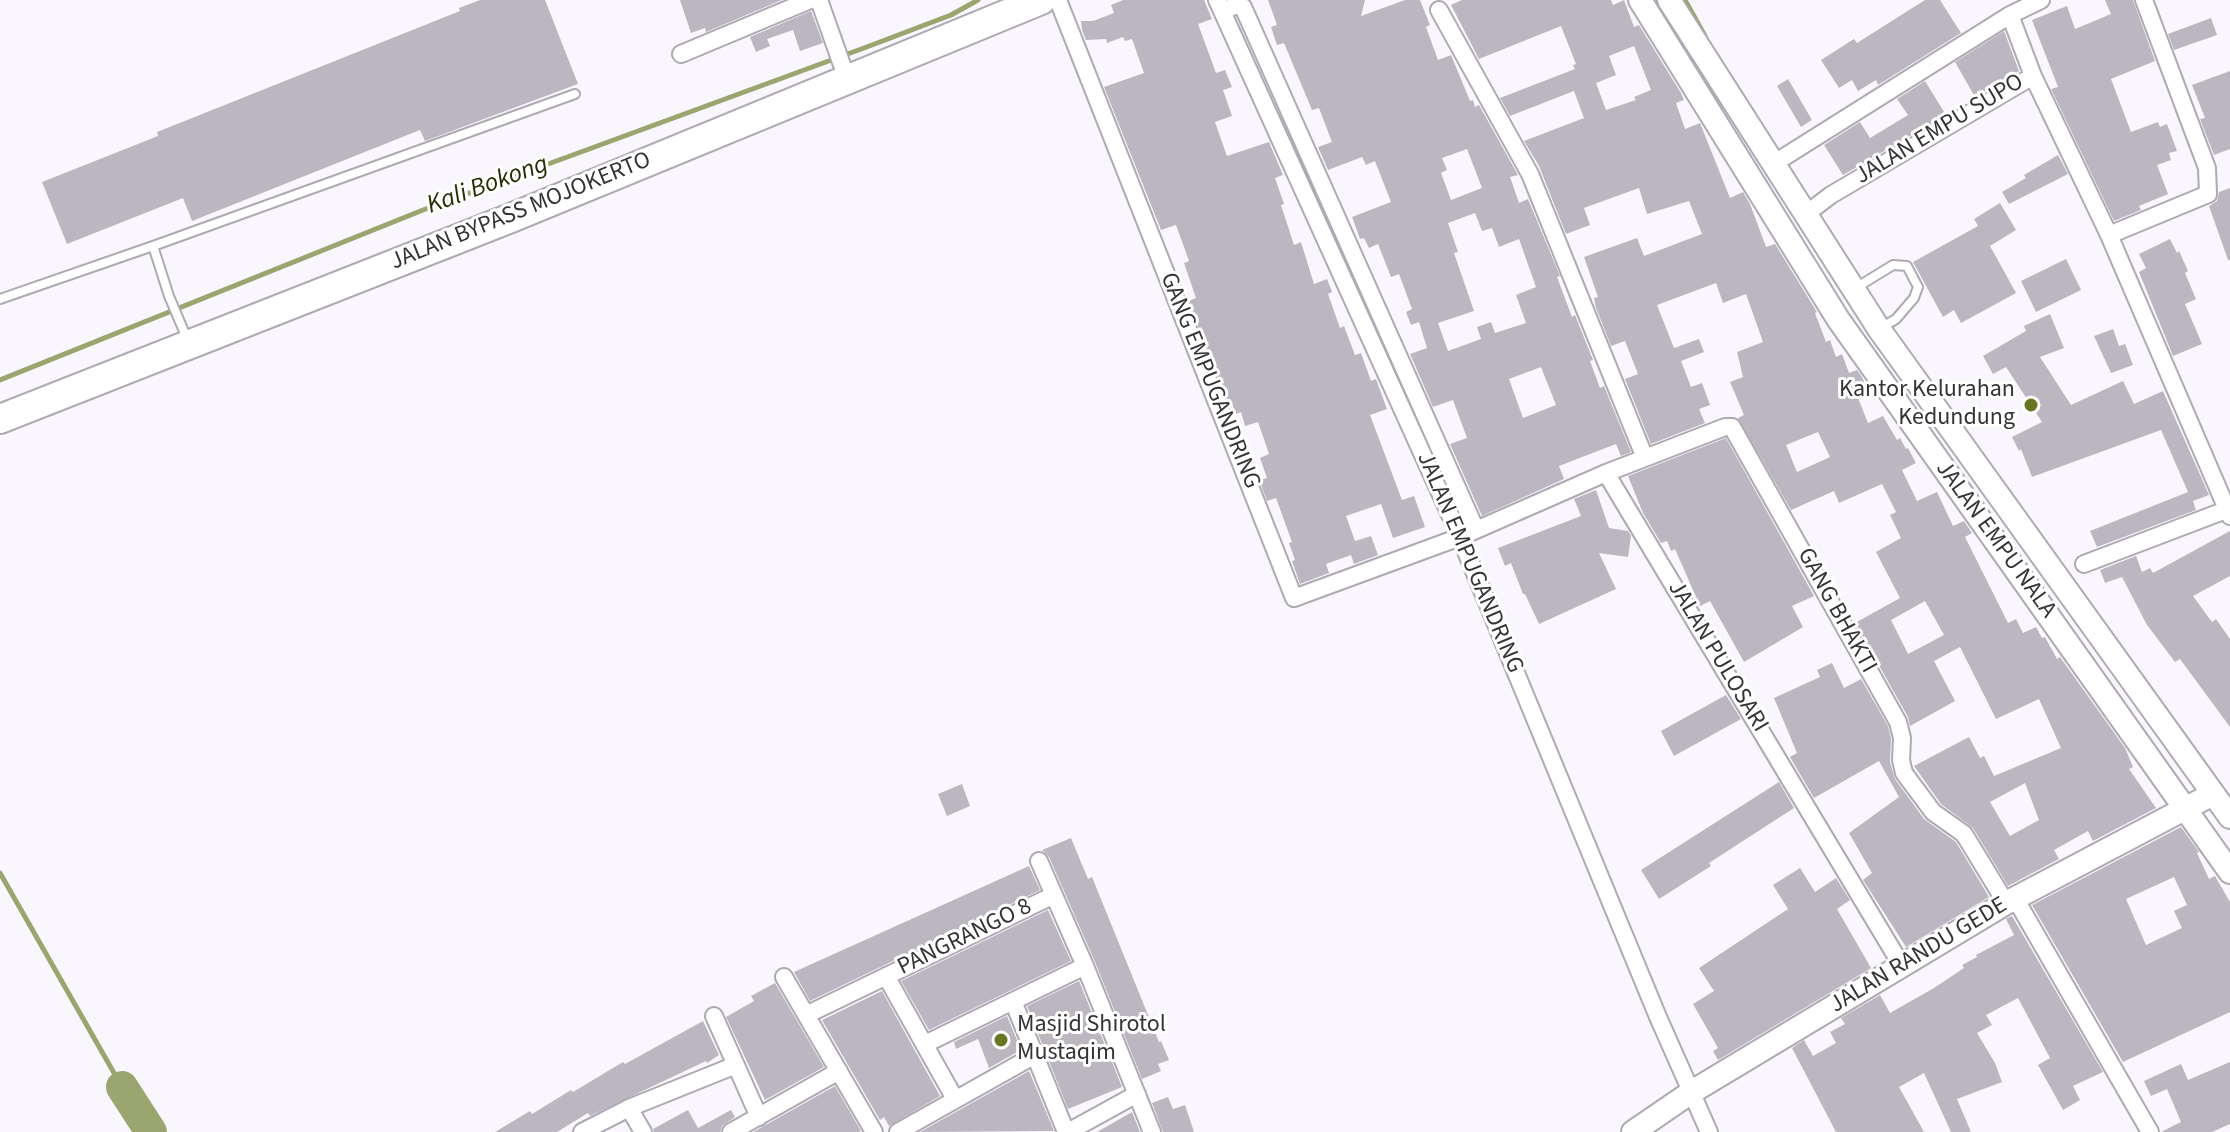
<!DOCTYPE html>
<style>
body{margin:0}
canvas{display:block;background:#faf6fe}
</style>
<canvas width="2230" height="1132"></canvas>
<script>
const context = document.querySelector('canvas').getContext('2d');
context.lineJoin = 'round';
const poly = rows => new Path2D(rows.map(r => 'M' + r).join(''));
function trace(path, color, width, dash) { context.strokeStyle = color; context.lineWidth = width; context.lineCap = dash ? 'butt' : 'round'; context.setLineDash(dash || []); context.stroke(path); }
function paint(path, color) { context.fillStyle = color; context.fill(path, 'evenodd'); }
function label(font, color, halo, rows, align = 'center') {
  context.font = font + ' "Source Sans 3",sans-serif'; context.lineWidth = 6; context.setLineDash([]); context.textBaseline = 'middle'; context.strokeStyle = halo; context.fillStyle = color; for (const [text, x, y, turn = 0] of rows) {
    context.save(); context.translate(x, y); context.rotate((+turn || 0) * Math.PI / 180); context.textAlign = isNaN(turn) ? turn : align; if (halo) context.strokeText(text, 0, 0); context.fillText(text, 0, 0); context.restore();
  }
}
trace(poly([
 [1685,0,1705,36],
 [0,380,423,210,864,48,951,15,978,0],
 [0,873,122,1087]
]), '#9ba56f', 5);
trace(poly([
 [122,1087,151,1132]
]), '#9ba56f', 32);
paint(poly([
 [480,0,545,0,578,84,425,141,420,130,192,221,183,198,67,244,42,182,158,136,157,132,460,11,459,8],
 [680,0,782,0,706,32,705,28,691,33],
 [1123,0,1204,0,1212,19,1198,24,1216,73,1225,70,1232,87,1223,90,1232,116,1215,122,1227,156,1269,142,1283,175,1275,178,1284,204,1281,205,1294,245,1301,242,1314,284,1327,279,1332,292,1328,294,1340,328,1344,326,1355,355,1361,353,1371,381,1376,379,1387,409,1370,415,1402,500,1414,496,1425,527,1393,538,1381,504,1346,516,1355,541,1371,536,1378,555,1354,564,1351,555,1326,564,1329,573,1300,584,1292,561,1295,560,1289,543,1292,542,1276,498,1267,501,1259,480,1267,478,1260,458,1269,454,1258,422,1245,426,1241,412,1236,414,1230,399,1227,399,1188,301,1196,298,1184,263,1189,261,1176,225,1161,230,1104,87,1144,73,1132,39,1125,41,1123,37,1107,43,1106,39,1086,40,1082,30,1081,21,1093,21,1114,13,1111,5],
 [1268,0,1365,0,1361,16,1405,0,1420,0,1430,25,1426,27,1438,60,1451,55,1470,101,1473,100,1475,107,1479,105,1518,175,1510,177,1519,203,1528,199,1560,276,1557,277,1572,317,1575,315,1593,360,1590,361,1600,388,1604,386,1631,452,1621,456,1616,444,1559,466,1564,479,1482,516,1450,444,1467,438,1453,400,1433,407,1410,354,1427,348,1419,322,1411,325,1406,312,1412,309,1399,274,1391,277,1378,244,1369,248,1364,238,1360,239,1352,217,1391,202,1375,161,1366,165,1362,157,1328,170,1318,147,1332,142,1319,108,1312,110,1284,43,1277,45,1271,27,1277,25],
 [1467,149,1482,188,1451,200,1441,173,1447,170,1442,158],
 [1475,213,1482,231,1492,228,1499,247,1519,239,1536,287,1516,295,1526,323,1495,333,1491,322,1477,327,1481,339,1448,351,1438,323,1474,311,1454,253,1458,252,1448,223],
 [1541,367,1556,405,1523,418,1509,379],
 [1462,0,1611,0,1613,5,1624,0,1634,27,1639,25,1681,93,1684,100,1676,103,1685,129,1700,123,1730,198,1743,192,1750,204,1766,247,1775,244,1817,312,1815,313,1826,342,1830,340,1836,357,1842,354,1849,373,1857,370,1862,377,1865,384,1854,388,1868,423,1883,416,1897,440,1900,438,1906,449,1908,448,1916,463,1902,470,1917,501,1937,492,1953,526,1964,521,1972,533,1965,537,2008,623,2016,619,2023,633,2036,627,2042,638,2045,637,2057,659,2060,657,2125,748,2133,767,2129,769,2156,808,2093,841,2088,831,2054,850,2059,859,2008,886,1973,828,1941,804,1914,766,1969,737,1980,758,1984,756,1994,776,2061,748,2039,699,1996,719,1960,647,1934,661,1955,701,1910,726,1908,717,1855,623,1900,598,1876,552,1901,538,1890,515,1896,512,1882,484,1839,503,1834,491,1791,510,1738,418,1744,415,1730,382,1743,377,1737,352,1763,342,1746,294,1723,303,1716,283,1657,305,1674,348,1699,339,1704,352,1681,361,1691,387,1702,383,1710,405,1699,409,1705,423,1651,444,1625,379,1638,374,1625,341,1611,346,1596,308,1594,298,1598,297,1584,257,1637,238,1644,256,1702,234,1689,201,1647,214,1639,188,1584,208,1590,225,1566,234,1539,166,1524,141,1584,118,1574,91,1510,116,1500,98,1575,69,1573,65,1576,64,1561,26,1479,59,1451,5],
 [1634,46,1651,90,1634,97,1636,100,1606,110,1596,83,1616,75,1609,56],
 [1818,432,1830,457,1797,472,1786,445],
 [1925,601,1944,635,1908,654,1891,620],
 [2025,783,2039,820,2010,836,1990,802],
 [1925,0,1940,0,1961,33,1878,85,1876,80,1858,91,1852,80,1839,88,1821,60,1854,39,1857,43],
 [2105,0,2133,0,2155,61,2111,79,2131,132,2158,122,2160,127,2167,124,2177,151,2169,153,2171,160,2157,165,2168,194,2139,206,2141,210,2114,221,2051,89,2058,87,2032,20,2067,6,2075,29,2111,14],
 [811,11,823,43,800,51,793,30,767,39,770,46,756,52,750,37],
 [2211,18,2217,35,2174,50,2168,34],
 [2004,31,2019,71,1975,97,1955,62],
 [2230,71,2230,149,2214,155,2200,119,2205,118,2192,85],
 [1788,79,1812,120,1801,127,1777,86],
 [1925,81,1946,115,1843,175,1824,145,1860,122,1870,138,1908,115,1897,99],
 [2058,155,2068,174,2009,204,2002,192,2026,178,2024,175],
 [2230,188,2230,260,2228,260,2209,206,2217,201,2219,192],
 [2000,203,2016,230,1990,246,2016,293,1961,323,1954,310,1943,317,1913,262,1978,226,1974,219],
 [2170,239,2177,253,2179,251,2188,271,2185,273,2196,299,2185,304,2202,344,2173,356,2139,272,2146,268,2139,254],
 [2066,259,2081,290,2036,312,2021,281],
 [2050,314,2064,348,2040,357,2071,405,2123,381,2134,404,2163,391,2209,495,2193,501,2196,510,2097,547,2090,531,2188,492,2161,430,2032,477,2021,449,2019,451,2012,437,2042,422,2006,367,1993,374,1983,356,2026,331,2024,326],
 [2113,329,2119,346,2125,344,2133,365,2111,373,2094,336],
 [1726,438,1814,596,1792,606,1803,627,1744,662,1710,601,1700,606,1675,549,1671,551,1667,541,1661,543,1643,513,1628,476],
 [1596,490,1609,528,1628,531,1631,536,1628,557,1599,553,1616,589,1539,624,1525,594,1523,594,1511,563,1505,566,1498,548,1581,516,1574,499],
 [2230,531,2230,576,2193,596,2212,622,2216,619,2230,639,2230,727,2180,659,2175,662,2147,625,2122,577,2105,583,2100,570,2136,556,2142,572,2150,568,2153,573],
 [1832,663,1844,688,1861,679,1888,726,1891,739,1890,762,1895,779,1924,819,1956,842,1989,897,1906,947,1863,880,1872,873,1849,833,1899,797,1879,761,1814,798,1790,757,1797,753,1774,698,1820,677,1817,670],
 [1726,695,1741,719,1674,756,1661,731],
 [1779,782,1794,808,1709,863,1711,866,1659,899,1641,870],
 [962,784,970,806,947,816,938,794],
 [2181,827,2199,852,2197,853,2209,879,2215,876,2230,902,2230,1012,2123,1062,2032,905],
 [2174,877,2187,905,2174,911,2182,928,2146,945,2126,899],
 [1071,838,1088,879,1092,877,1159,1042,1161,1041,1169,1060,1158,1064,1161,1071,1142,1079,1095,962,1049,857,1042,850],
 [1029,866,1040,890,810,1001,794,972],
 [1800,868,1815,892,1836,878,1850,900,1837,909,1871,968,1718,1060,1713,1051,1718,1048,1693,1004,1714,991,1699,968,1788,909,1773,885],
 [1048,910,1071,961,929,1030,901,981],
 [2012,916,2103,1072,2073,1086,2080,1100,2063,1110,2038,1065,2050,1058,2018,998,1986,1015,1992,1025,1977,1033,1995,1063,2002,1082,1957,1099,1971,1132,1951,1132,1924,1073,1899,1087,1924,1132,1836,1132,1792,1048,1804,1040,1813,1056,1836,1043,1830,1032,1845,1024,1841,1018,1880,995,1890,1013,1934,988,1964,968,1962,965,1977,957,1976,955,2014,935,2006,919],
 [1079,981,1122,1087,1068,1109,1027,1006],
 [775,983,824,1067,765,1100,726,1017,754,1001,751,996],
 [882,991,940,1096,889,1126,884,1117,880,1120,822,1020],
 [1007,1016,1021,1050,989,1068,978,1039,956,1049,954,1042],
 [703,1021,719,1055,707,1063,706,1061,590,1116,588,1113,557,1132,495,1132,530,1111,532,1114,571,1090,573,1092,623,1062,625,1064],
 [2230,1062,2230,1124,2212,1132,2161,1132,2181,1122,2167,1089,2151,1096,2144,1081,2181,1064,2188,1080],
 [1029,1071,1054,1131,920,1132],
 [835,1086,861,1131,858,1132,753,1132],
 [1168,1097,1173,1109,1185,1105,1194,1132,1163,1132,1152,1103],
 [688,1110,698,1128,731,1110,735,1117,722,1126,720,1132,654,1132,653,1129],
 [1132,1112,1140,1132,1097,1132]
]), '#bbb6c0');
const lane = poly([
 [153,246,575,94],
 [1854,289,1893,265,1907,266,1918,287,1914,298,1896,319,1879,329],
 [0,299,153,246,169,296,188,341]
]);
const street = poly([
 [819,0,847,79],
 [1058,0,1294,598,1460,537,1606,473,1902,966],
 [1217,0,1460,537,1658,1017,1709,1132],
 [2041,0,2010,15,2033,76,2109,235,2230,516],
 [1439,10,1530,174,1645,458],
 [1222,11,1237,5,1243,7,1476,530],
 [681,54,810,0],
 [1773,164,2010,15],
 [1806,214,1831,195,2033,76],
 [2109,235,2208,194,2207,168,2144,0],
 [1606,473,1725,427,1732,427,1898,722,1902,738,1901,760,1904,773,1933,812,1964,834,2006,903],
 [2084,564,2226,510],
 [1039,861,1085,966,1152,1132],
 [2015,898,2150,1132],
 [886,976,955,1099],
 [784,977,874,1132],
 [1013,1001,1066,1132],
 [806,1015,1054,895],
 [714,1016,759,1117],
 [925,1044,1085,966],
 [629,1108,643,1132],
 [582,1132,629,1108,736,1065],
 [731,1132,839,1071],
 [898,1132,1035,1055],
 [1068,1132,1137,1094]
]);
const secondary = poly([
 [1640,0,1838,319,2230,872],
 [1669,0,1879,329,2230,817],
 [1633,1132,1690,1093,2006,903,2213,794]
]);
const highway = poly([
 [0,419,511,218,1041,0]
]);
trace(lane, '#aea9b3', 12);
trace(street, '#aea9b3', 20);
trace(secondary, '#aea9b3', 26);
trace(highway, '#aea9b3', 32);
trace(lane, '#fff', 8);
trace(street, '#fff', 16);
trace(secondary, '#fff', 22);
trace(highway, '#fff', 28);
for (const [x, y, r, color] of [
 [2031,405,8,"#697520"],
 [1001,1040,8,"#697520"]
]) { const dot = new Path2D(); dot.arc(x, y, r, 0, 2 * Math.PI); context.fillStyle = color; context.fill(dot); trace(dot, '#fff', 3); }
label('24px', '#353337', '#fff', [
 ["JALAN EMPU SUPO",1940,130,-31],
 ["JALAN BYPASS MOJOKERTO",521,212,-22],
 ["GANG EMPUGANDRING",1209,381,68],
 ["JALAN EMPU NALA",1995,540,54],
 ["JALAN EMPUGANDRING",1469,563,67],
 ["GANG BHAKTI",1836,611,61],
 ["JALAN PULOSARI",1717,657,59],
 ["PANGRANGO 8",965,938,-26],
 ["JALAN RANDU GEDE",1919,956,-31]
]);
label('24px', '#353337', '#fff', [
 ["Kantor Kelurahan",2015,391],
 ["Kedundung",2015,419],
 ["Masjid Shirotol",1017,1026,"left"],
 ["Mustaqim",1017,1054,"left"]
], 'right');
label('italic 26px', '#272d01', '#fff', [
 ["Kali Bokong",488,186,-20]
]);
</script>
